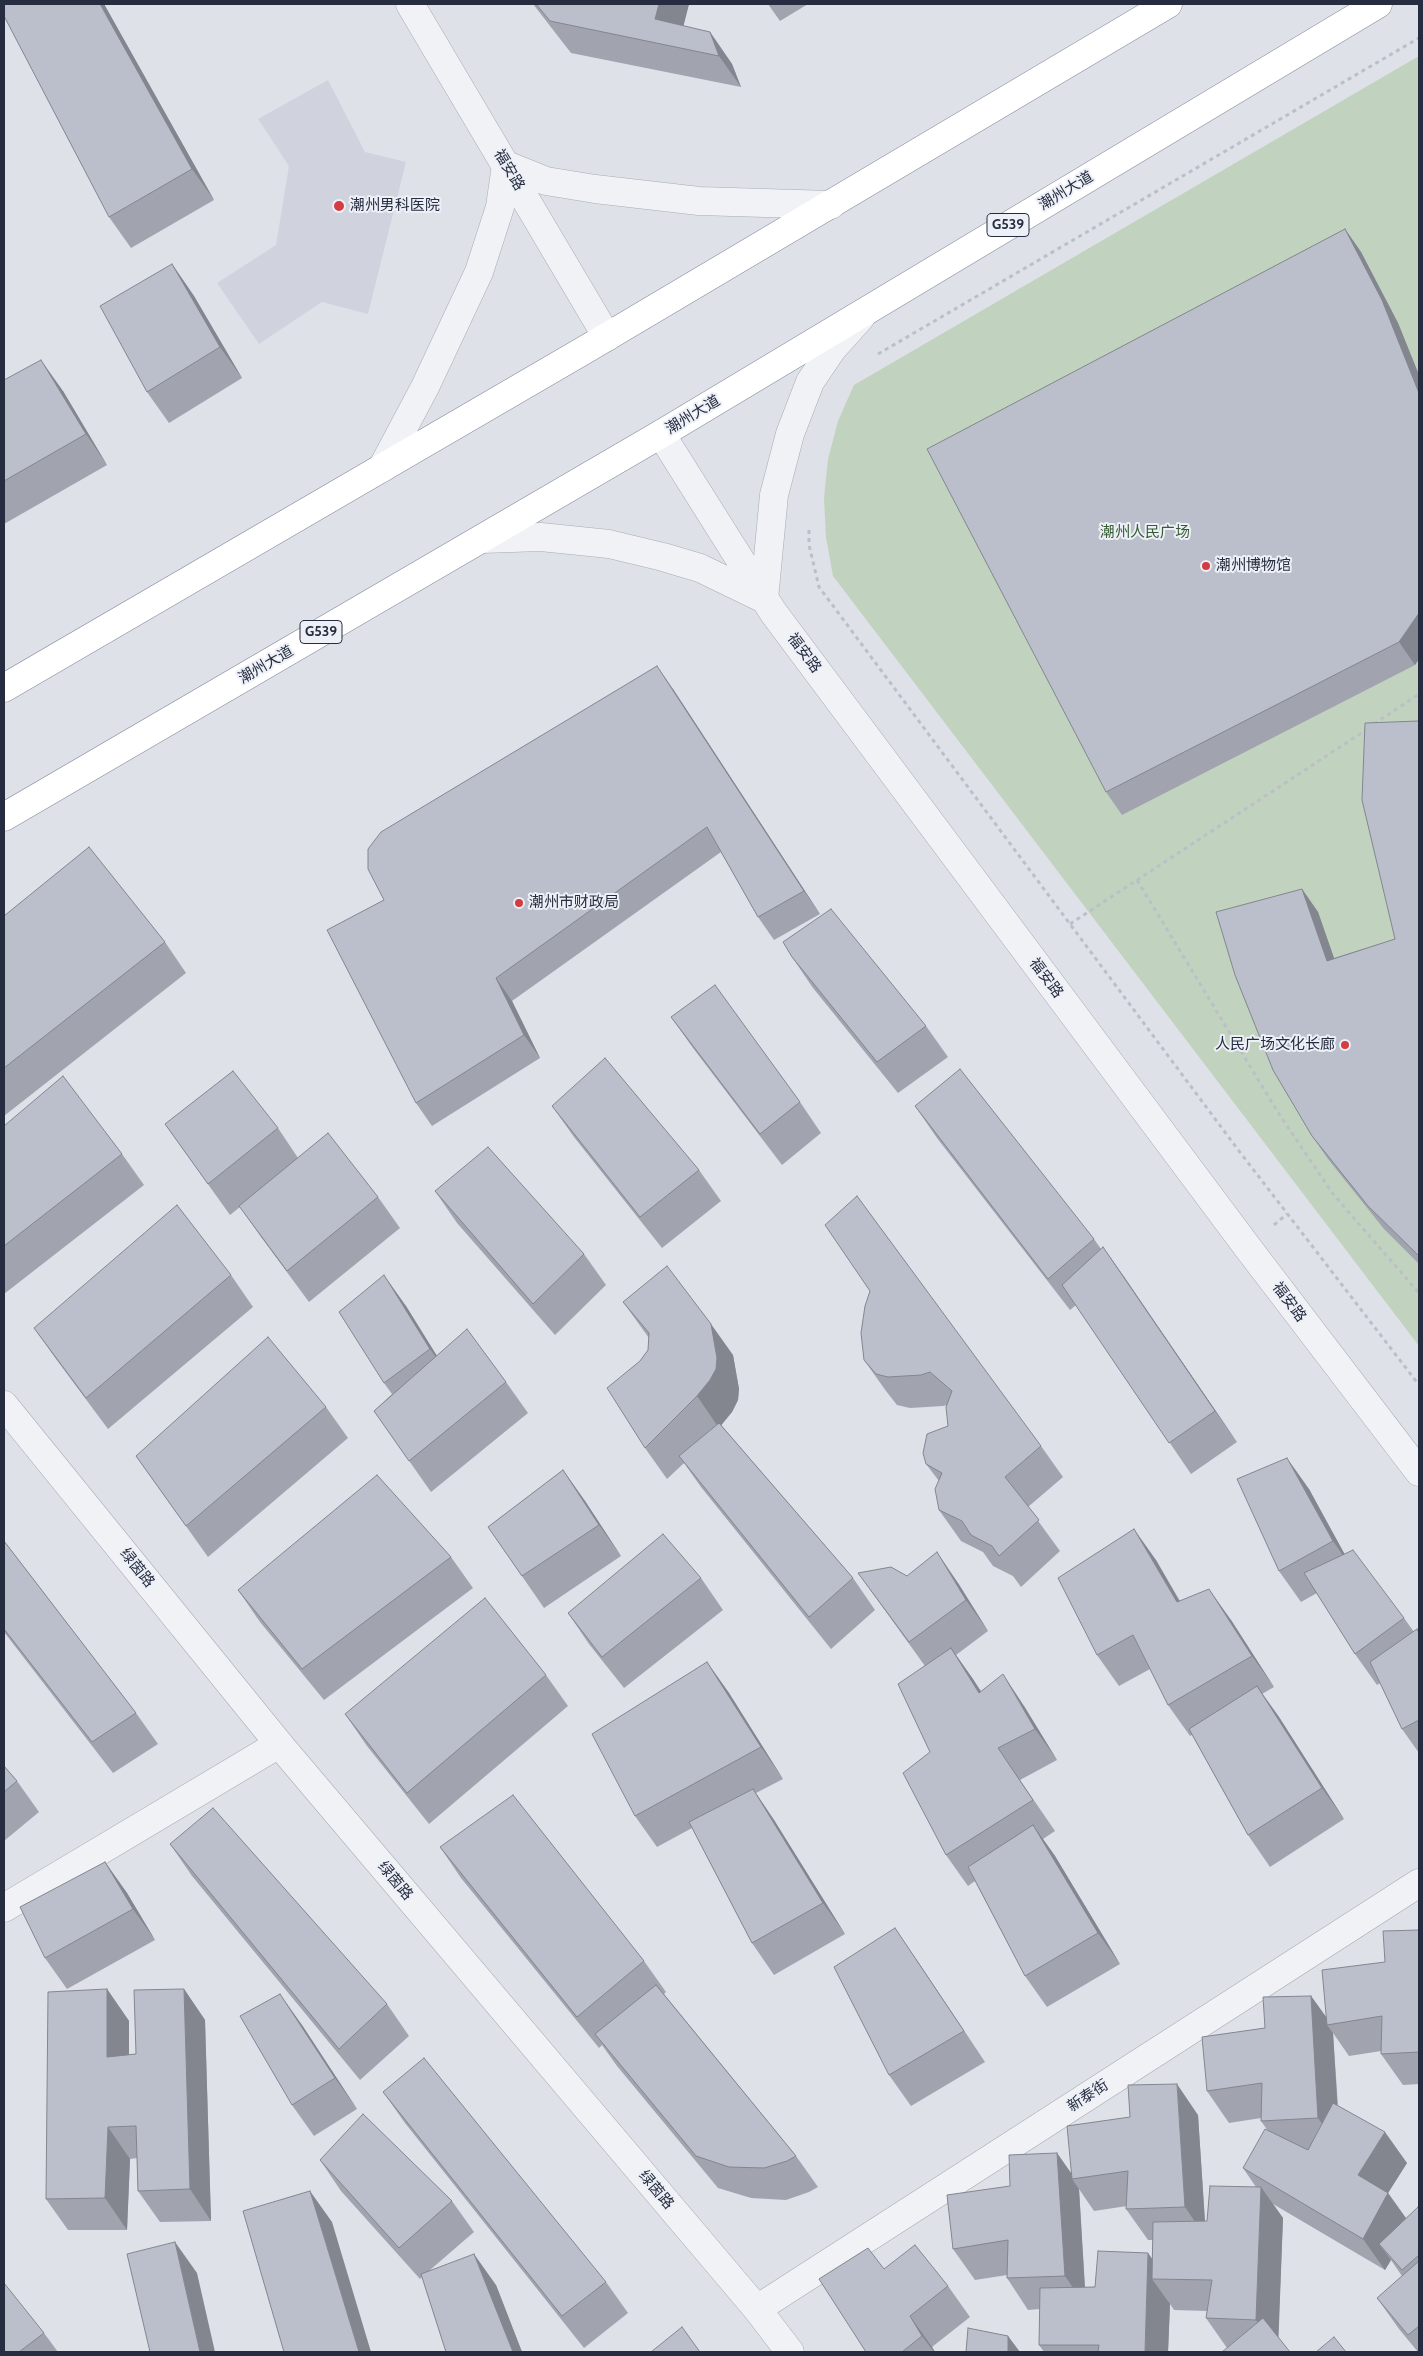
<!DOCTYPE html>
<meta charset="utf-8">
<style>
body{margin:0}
#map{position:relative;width:1423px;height:2356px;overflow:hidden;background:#dee1e8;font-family:Cabin,sans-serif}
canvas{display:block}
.frame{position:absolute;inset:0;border:5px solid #262d40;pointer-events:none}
</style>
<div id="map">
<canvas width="1423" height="2356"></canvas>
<div class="frame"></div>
</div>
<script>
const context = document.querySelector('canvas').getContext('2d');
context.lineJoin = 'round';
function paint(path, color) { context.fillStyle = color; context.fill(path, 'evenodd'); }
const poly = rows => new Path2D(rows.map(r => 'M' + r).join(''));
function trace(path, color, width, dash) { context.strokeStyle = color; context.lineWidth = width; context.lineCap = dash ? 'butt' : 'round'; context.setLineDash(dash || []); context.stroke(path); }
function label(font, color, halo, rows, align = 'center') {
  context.font = font + ' Cabin,"Noto Sans SC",sans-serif'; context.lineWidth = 4; context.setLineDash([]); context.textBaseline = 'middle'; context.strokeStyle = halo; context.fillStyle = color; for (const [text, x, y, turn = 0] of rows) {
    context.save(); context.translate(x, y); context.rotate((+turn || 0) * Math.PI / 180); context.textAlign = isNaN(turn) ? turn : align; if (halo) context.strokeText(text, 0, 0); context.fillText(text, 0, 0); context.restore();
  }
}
paint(poly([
 [328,80,365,152,406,162,368,314,322,302,259,344,217,283,276,245,289,166,258,119]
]), '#d0d3dd');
paint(poly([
 [1419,56,1419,1346,833,576,826,537,824,498,828,459,838,421,854,385]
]), '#c1d3bf');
const minor = poly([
 [4,1908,279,1744],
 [757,2309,1419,1883]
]);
const tertiary = poly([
 [410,4,607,337],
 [661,434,773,612,1248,1248,1419,1472],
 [382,468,425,387,479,272,500,207,506,165,546,181,595,189,699,201,831,205],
 [482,539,541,537,609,544,663,557,700,568,764,599,774,495,790,434,810,382,833,348,861,317],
 [4,1405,279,1744,757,2309,790,2352]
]);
const trunk = poly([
 [4,688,588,348,1168,4],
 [4,817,661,434,1378,4]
]);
trace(minor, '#a7abb6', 29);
trace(tertiary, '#a7abb6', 29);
trace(trunk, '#858ca0', 29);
trace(poly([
 [878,354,1419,38],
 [809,530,809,545,819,587,1236,1147,1419,1385],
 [1374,724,1419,694],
 [1137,880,1279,1114,1333,1194,1419,1293],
 [1070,924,1369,728],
 [1274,1225,1287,1214]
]), '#bcbfc7', 3, [4, 4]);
trace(minor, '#f1f2f6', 28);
trace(tertiary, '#f1f2f6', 28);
trace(trunk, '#fff', 28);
paint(poly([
 [104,4,214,200,131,248,109,217],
 [533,4,689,4,683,26,710,32,732,64,741,87,571,53],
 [768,4,808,4,780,21],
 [1345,229,1361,252,1398,323,1419,375,1419,659,1415,665,1122,815,1106,792],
 [172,264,194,296,242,378,169,423,147,392],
 [4,380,63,391,107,465,4,524],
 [673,689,820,914,774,940,758,917,721,852,512,1001,540,1058,432,1126,416,1103,384,900],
 [1419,721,1419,1264,1384,1229,1328,1159,1312,1136,1302,889,1318,912,1334,958,1395,939],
 [4,916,165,942,186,973,4,1116],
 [792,957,926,1026,948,1057,898,1093,813,988],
 [671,1017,800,1102,821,1133,782,1165,693,1048],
 [552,1106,699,1170,721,1201,662,1248,574,1137],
 [915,1106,1094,1239,1101,1249,1103,1247,1237,1442,1191,1474,1076,1305,1070,1310,937,1138],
 [165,1124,278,1128,298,1158,378,1197,400,1228,309,1302,261,1237,240,1207,230,1215],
 [4,1126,122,1154,144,1185,4,1294],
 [435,1191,584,1254,606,1285,555,1335,457,1223],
 [231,1275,253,1307,108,1429,56,1359,34,1328],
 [623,1302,733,1355,739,1389,738,1400,732,1412,721,1425,853,1578,875,1610,831,1649,701,1487,684,1463,667,1479,645,1448,640,1361,648,1350,649,1338],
 [406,1306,436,1355,506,1382,528,1413,431,1492,374,1411,392,1394,384,1383],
 [865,1306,1041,1446,1063,1477,1028,1507,1060,1551,1021,1587,1013,1576,993,1566,983,1552,961,1541,939,1510,939,1481,926,1464,948,1426,947,1405,943,1406,910,1408,897,1405,886,1391,864,1360],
 [326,1407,348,1438,208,1557,136,1456],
 [563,1470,585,1501,621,1556,544,1608,488,1527],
 [1309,1489,1344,1554,1404,1618,1414,1632,1419,1632,1419,1753,1402,1729,1380,1683,1377,1685,1355,1654,1317,1593,1301,1602,1279,1571],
 [4,1541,136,1713,158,1744,113,1773,4,1632],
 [451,1557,473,1588,324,1700,260,1622,238,1590],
 [1156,1560,1180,1601,1231,1620,1274,1687,1262,1694,1279,1717,1344,1819,1270,1867,1248,1835,1192,1735,1190,1736,1168,1705,1150,1669,1119,1686,1097,1655],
 [858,1573,907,1576,958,1583,988,1631,956,1655,981,1691,1024,1706,1057,1760,1020,1780,1055,1831,1043,1839,1055,1856,1120,1964,1047,2007,1025,1976,975,1881,968,1886,946,1855,930,1752,925,1666],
 [701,1578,723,1610,624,1688,589,1644,568,1613],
 [707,1662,729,1693,783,1779,756,1793,774,1820,845,1934,774,1975,752,1943,692,1828,657,1847,635,1816],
 [546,1675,568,1706,429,1824,367,1746,345,1714],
 [4,1766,17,1781,39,1812,4,1841],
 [170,1844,387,2004,409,2036,360,2080,192,1876],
 [440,1847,644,1961,666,1992,664,1994,796,2156,818,2187,809,2192,786,2200,751,2198,718,2188,617,2066,602,2045,599,2048,461,1878],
 [105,1862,127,1893,155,1940,67,1989,45,1958],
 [1419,1930,1419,2084,1403,2085,1381,2054,1381,2051,1349,2056,1333,2033,1338,2106,1407,2163,1388,2193,1406,2218,1419,2208,1419,2352,1418,2352,1399,2329,1377,2298,1402,2276,1391,2260,1385,2270,1273,2204,1283,2218,1278,2337,1227,2348,1206,2318,1207,2311,1174,2310,1170,2304,1168,2352,1044,2352,1039,2345,1040,2309,1028,2310,1007,2278,1007,2275,975,2280,953,2249,1010,2186,1057,2153,1072,2174,1198,2115,1205,2221,1207,2221,1256,2187,1243,2168,1268,2131,1261,2121,1261,2118,1229,2123,1207,2091,1265,2028,1311,1996,1327,2018,1385,1962],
 [1079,2189,1094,2211,1127,2206,1126,2209,1148,2240,1153,2240,1152,2258,1095,2287,1085,2287],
 [916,1959,985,2062,911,2106,889,2075],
 [107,1989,129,2021,129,2055,136,2054,184,1989,205,2020,211,2221,160,2222,138,2191,137,2158,130,2159,127,2230,68,2230,46,2199],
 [302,2025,357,2109,314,2136,292,2105],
 [383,2092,606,2282,628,2313,584,2348,405,2123],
 [320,2160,452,2201,474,2232,430,2270,496,2285,522,2352,446,2352,422,2277,420,2279,341,2191],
 [884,2269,948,2286,970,2317,932,2347,935,2352,866,2352],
 [44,2333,58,2352,4,2352]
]), '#a1a4af');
paint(poly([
 [100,4,104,4,214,200,192,169],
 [659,4,689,4,678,48,655,19],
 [710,32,732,64,741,87,719,56],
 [1345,229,1361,252,1398,323,1419,375,1419,393],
 [172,264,194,296,242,378,220,347],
 [41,360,63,391,107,465,86,434],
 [1419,613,1419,659,1415,665,1399,642],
 [657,666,673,689,820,914,804,891],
 [1302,889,1318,912,1343,984,1327,961],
 [496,978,512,1001,540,1058,524,1035],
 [1103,1247,1125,1278,1237,1442,1215,1411],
 [384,1275,406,1306,452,1380,430,1349],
 [711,1324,733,1355,739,1389,738,1400,732,1412,719,1428,697,1396],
 [1287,1458,1309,1489,1355,1573,1333,1541],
 [563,1470,585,1501,621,1556,599,1525],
 [1134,1529,1156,1560,1198,1634,1177,1602],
 [937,1552,958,1583,988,1631,966,1600],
 [1209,1589,1231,1620,1274,1687,1252,1656],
 [951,1648,973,1679,1001,1724,979,1693],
 [707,1662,729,1693,783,1779,761,1747],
 [1003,1674,1024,1706,1057,1760,1035,1729],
 [1257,1686,1279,1717,1344,1819,1322,1788],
 [753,1789,774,1820,845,1934,823,1903],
 [1033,1825,1055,1856,1120,1964,1098,1933],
 [105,1862,127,1893,155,1940,133,1909],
 [895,1928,916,1959,985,2062,964,2031],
 [107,1989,129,2021,129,2088,107,2057],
 [184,1989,205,2020,211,2221,190,2189],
 [280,1994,302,2025,357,2109,335,2078],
 [1311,1996,1331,2024,1327,2025,1333,2033,1340,2149,1318,2118],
 [1177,2084,1198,2115,1206,2238,1185,2207],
 [108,2127,130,2159,127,2230,105,2198],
 [1385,2132,1407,2163,1388,2193,1410,2224,1379,2244,1391,2260,1385,2270,1363,2239,1358,2175],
 [1057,2153,1075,2179,1072,2179,1079,2189,1086,2307,1065,2276],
 [1261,2187,1283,2218,1278,2351,1256,2320],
 [310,2191,332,2222,371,2352,359,2352],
 [175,2242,197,2273,215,2352,200,2352],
 [1148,2253,1167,2279,1152,2279,1170,2304,1168,2352,1145,2352],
 [474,2254,496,2285,522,2352,513,2352],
 [910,2316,932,2347,935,2352,934,2352,922,2336],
 [1008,2336,1020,2352,1008,2352]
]), '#83868e');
const building = poly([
 [4,4,100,4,192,169,109,217,4,16,4,4],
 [536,4,659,4,655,19,710,32,719,56,550,21,536,4],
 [1345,229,1382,300,1419,393,1419,613,1399,642,1106,792,927,449,1345,229],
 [172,264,220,347,147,392,100,306,172,264],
 [41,360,86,434,4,481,4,380,41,360],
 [657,666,804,891,758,917,707,827,496,978,524,1035,416,1103,327,930,384,900,368,869,368,849,381,832,657,666],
 [1419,721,1419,1256,1368,1206,1312,1136,1273,1070,1235,975,1216,912,1302,889,1327,961,1395,939,1362,800,1365,723,1419,721],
 [89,847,165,942,4,1068,4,916,89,847],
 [831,909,926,1026,877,1062,792,957,783,942,831,909],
 [715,985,800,1102,760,1134,671,1017,715,985],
 [605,1058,699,1170,640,1217,552,1106,605,1058],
 [960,1069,1094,1239,1048,1279,915,1106,960,1069],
 [233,1071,278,1128,208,1184,165,1124,233,1071],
 [63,1076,122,1154,4,1246,4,1126,63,1076],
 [328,1133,378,1197,287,1271,239,1206,328,1133],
 [488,1147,584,1254,533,1304,435,1191,488,1147],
 [857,1196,1041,1446,1005,1477,1039,1520,999,1556,992,1546,971,1535,962,1521,939,1510,935,1489,942,1473,926,1464,923,1453,927,1434,948,1426,946,1407,952,1391,930,1372,921,1375,888,1377,876,1374,864,1360,861,1333,865,1306,870,1291,825,1225,857,1196],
 [177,1205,231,1275,86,1398,34,1328,177,1205],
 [1103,1247,1215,1411,1169,1443,1062,1285,1103,1247],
 [667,1266,711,1324,717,1358,716,1369,710,1380,697,1396,645,1448,607,1388,640,1361,648,1350,649,1333,623,1302,667,1266],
 [384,1275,430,1349,384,1383,339,1312,384,1275],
 [467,1329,506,1382,409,1461,374,1411,467,1329],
 [268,1337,326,1407,186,1526,136,1456,268,1337],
 [719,1423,853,1578,809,1617,679,1456,719,1423],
 [1287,1458,1333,1541,1279,1571,1237,1479,1287,1458],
 [563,1470,599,1525,522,1576,488,1527,563,1470],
 [377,1475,451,1557,302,1669,238,1590,377,1475],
 [1134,1529,1177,1602,1209,1589,1252,1656,1168,1705,1133,1635,1097,1655,1058,1578,1134,1529],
 [663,1534,701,1578,602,1657,568,1613,663,1534],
 [4,1541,136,1713,92,1742,4,1629,4,1541],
 [1353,1550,1404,1618,1355,1654,1304,1573,1353,1550],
 [937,1552,966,1600,909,1642,858,1573,891,1567,907,1576,937,1552],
 [485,1598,546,1675,407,1793,345,1714,485,1598],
 [1417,1629,1419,1633,1419,1720,1402,1729,1370,1662,1417,1629],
 [951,1648,979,1693,1003,1674,1035,1729,998,1748,1033,1800,946,1855,903,1773,930,1752,898,1684,951,1648],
 [707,1662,761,1747,635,1816,592,1734,707,1662],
 [1257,1686,1322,1788,1248,1835,1189,1729,1257,1686],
 [4,1766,17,1781,4,1792,4,1766],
 [753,1789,823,1903,752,1943,689,1822,753,1789],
 [513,1795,644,1961,577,2017,440,1847,513,1795],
 [213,1808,387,2004,339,2049,170,1844,213,1808],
 [1033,1825,1098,1933,1025,1976,968,1867,1033,1825],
 [105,1862,133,1909,45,1958,20,1907,105,1862],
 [895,1928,964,2031,889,2075,834,1967,895,1928],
 [1419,1930,1419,2052,1381,2054,1382,2016,1327,2025,1322,1970,1385,1962,1383,1931,1419,1930],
 [656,1985,796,2156,787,2161,764,2168,729,2167,696,2156,595,2034,656,1985],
 [107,1989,107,2057,136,2054,134,1990,184,1989,190,2189,138,2191,136,2126,108,2127,105,2198,46,2199,48,1992,107,1989],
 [280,1994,335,2078,292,2105,240,2016,280,1994],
 [1311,1996,1318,2118,1261,2121,1262,2083,1207,2091,1202,2037,1265,2028,1263,1997,1311,1996],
 [424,2058,606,2282,562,2316,383,2092,424,2058],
 [1177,2084,1185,2207,1126,2209,1128,2171,1072,2179,1067,2126,1130,2117,1128,2085,1177,2084],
 [1333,2103,1385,2132,1358,2175,1388,2193,1363,2239,1243,2168,1265,2129,1308,2150,1333,2103],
 [363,2114,452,2201,399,2248,320,2160,363,2114],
 [1057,2153,1065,2276,1007,2278,1008,2240,953,2249,947,2195,1010,2186,1009,2155,1057,2153],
 [1210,2186,1261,2187,1256,2320,1206,2318,1212,2280,1152,2279,1153,2222,1207,2221,1210,2186],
 [310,2191,359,2352,284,2352,243,2211,310,2191],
 [1418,2207,1419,2208,1419,2255,1402,2270,1379,2244,1418,2207],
 [175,2242,200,2352,150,2352,127,2254,175,2242],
 [915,2245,948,2286,910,2316,922,2336,902,2352,866,2352,819,2279,868,2248,884,2269,915,2245],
 [1098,2251,1148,2253,1145,2352,1098,2352,1099,2345,1039,2345,1040,2288,1095,2287,1098,2251],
 [474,2254,513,2352,446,2352,421,2274,474,2254],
 [1419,2261,1419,2326,1408,2335,1377,2298,1419,2261],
 [4,2283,44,2333,19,2352,4,2352,4,2283],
 [1263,2318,1290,2352,1222,2352,1263,2318],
 [682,2327,700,2352,651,2352,682,2327],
 [968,2328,1008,2336,1008,2352,966,2352,968,2328],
 [1334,2337,1346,2352,1316,2352,1334,2337]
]);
paint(building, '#bbbfcb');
trace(building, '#83868e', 1);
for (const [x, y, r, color] of [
 [339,206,6,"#d43c41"],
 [1206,566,5,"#d43c41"],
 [519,903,5,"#d43c41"],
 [1345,1045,5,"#d43c41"]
]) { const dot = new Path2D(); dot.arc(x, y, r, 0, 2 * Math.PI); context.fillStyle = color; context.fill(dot); trace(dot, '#edf0f6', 2); }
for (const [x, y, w] of [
 [1008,225,42],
 [321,632,42]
]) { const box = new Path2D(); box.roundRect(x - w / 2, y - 11.5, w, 23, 4); context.fillStyle = '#edf0f6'; context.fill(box); trace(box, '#262d40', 1); }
label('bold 14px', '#262d40', null, [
 ["G539",1008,225],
 ["G539",321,632]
]);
label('15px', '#262d40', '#edf0f6', [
 ["福安路",509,170,59],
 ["潮州大道",1066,191,-31],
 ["潮州大道",693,415,-31],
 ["福安路",804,653,53],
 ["潮州大道",266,665,-30],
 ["福安路",1046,978,53],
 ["福安路",1289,1302,53],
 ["绿茵路",137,1568,51],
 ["绿茵路",395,1881,50],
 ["新泰街",1088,2096,-33],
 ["绿茵路",656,2190,50]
]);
label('15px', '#262d40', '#edf0f6', [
 ["潮州男科医院",350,206],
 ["潮州博物馆",1216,566],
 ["潮州市财政局",529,903],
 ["人民广场文化长廊",1335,1045,"right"]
], 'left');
label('15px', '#365c33', '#edf0f6', [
 ["潮州人民广场",1145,533]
]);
</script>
